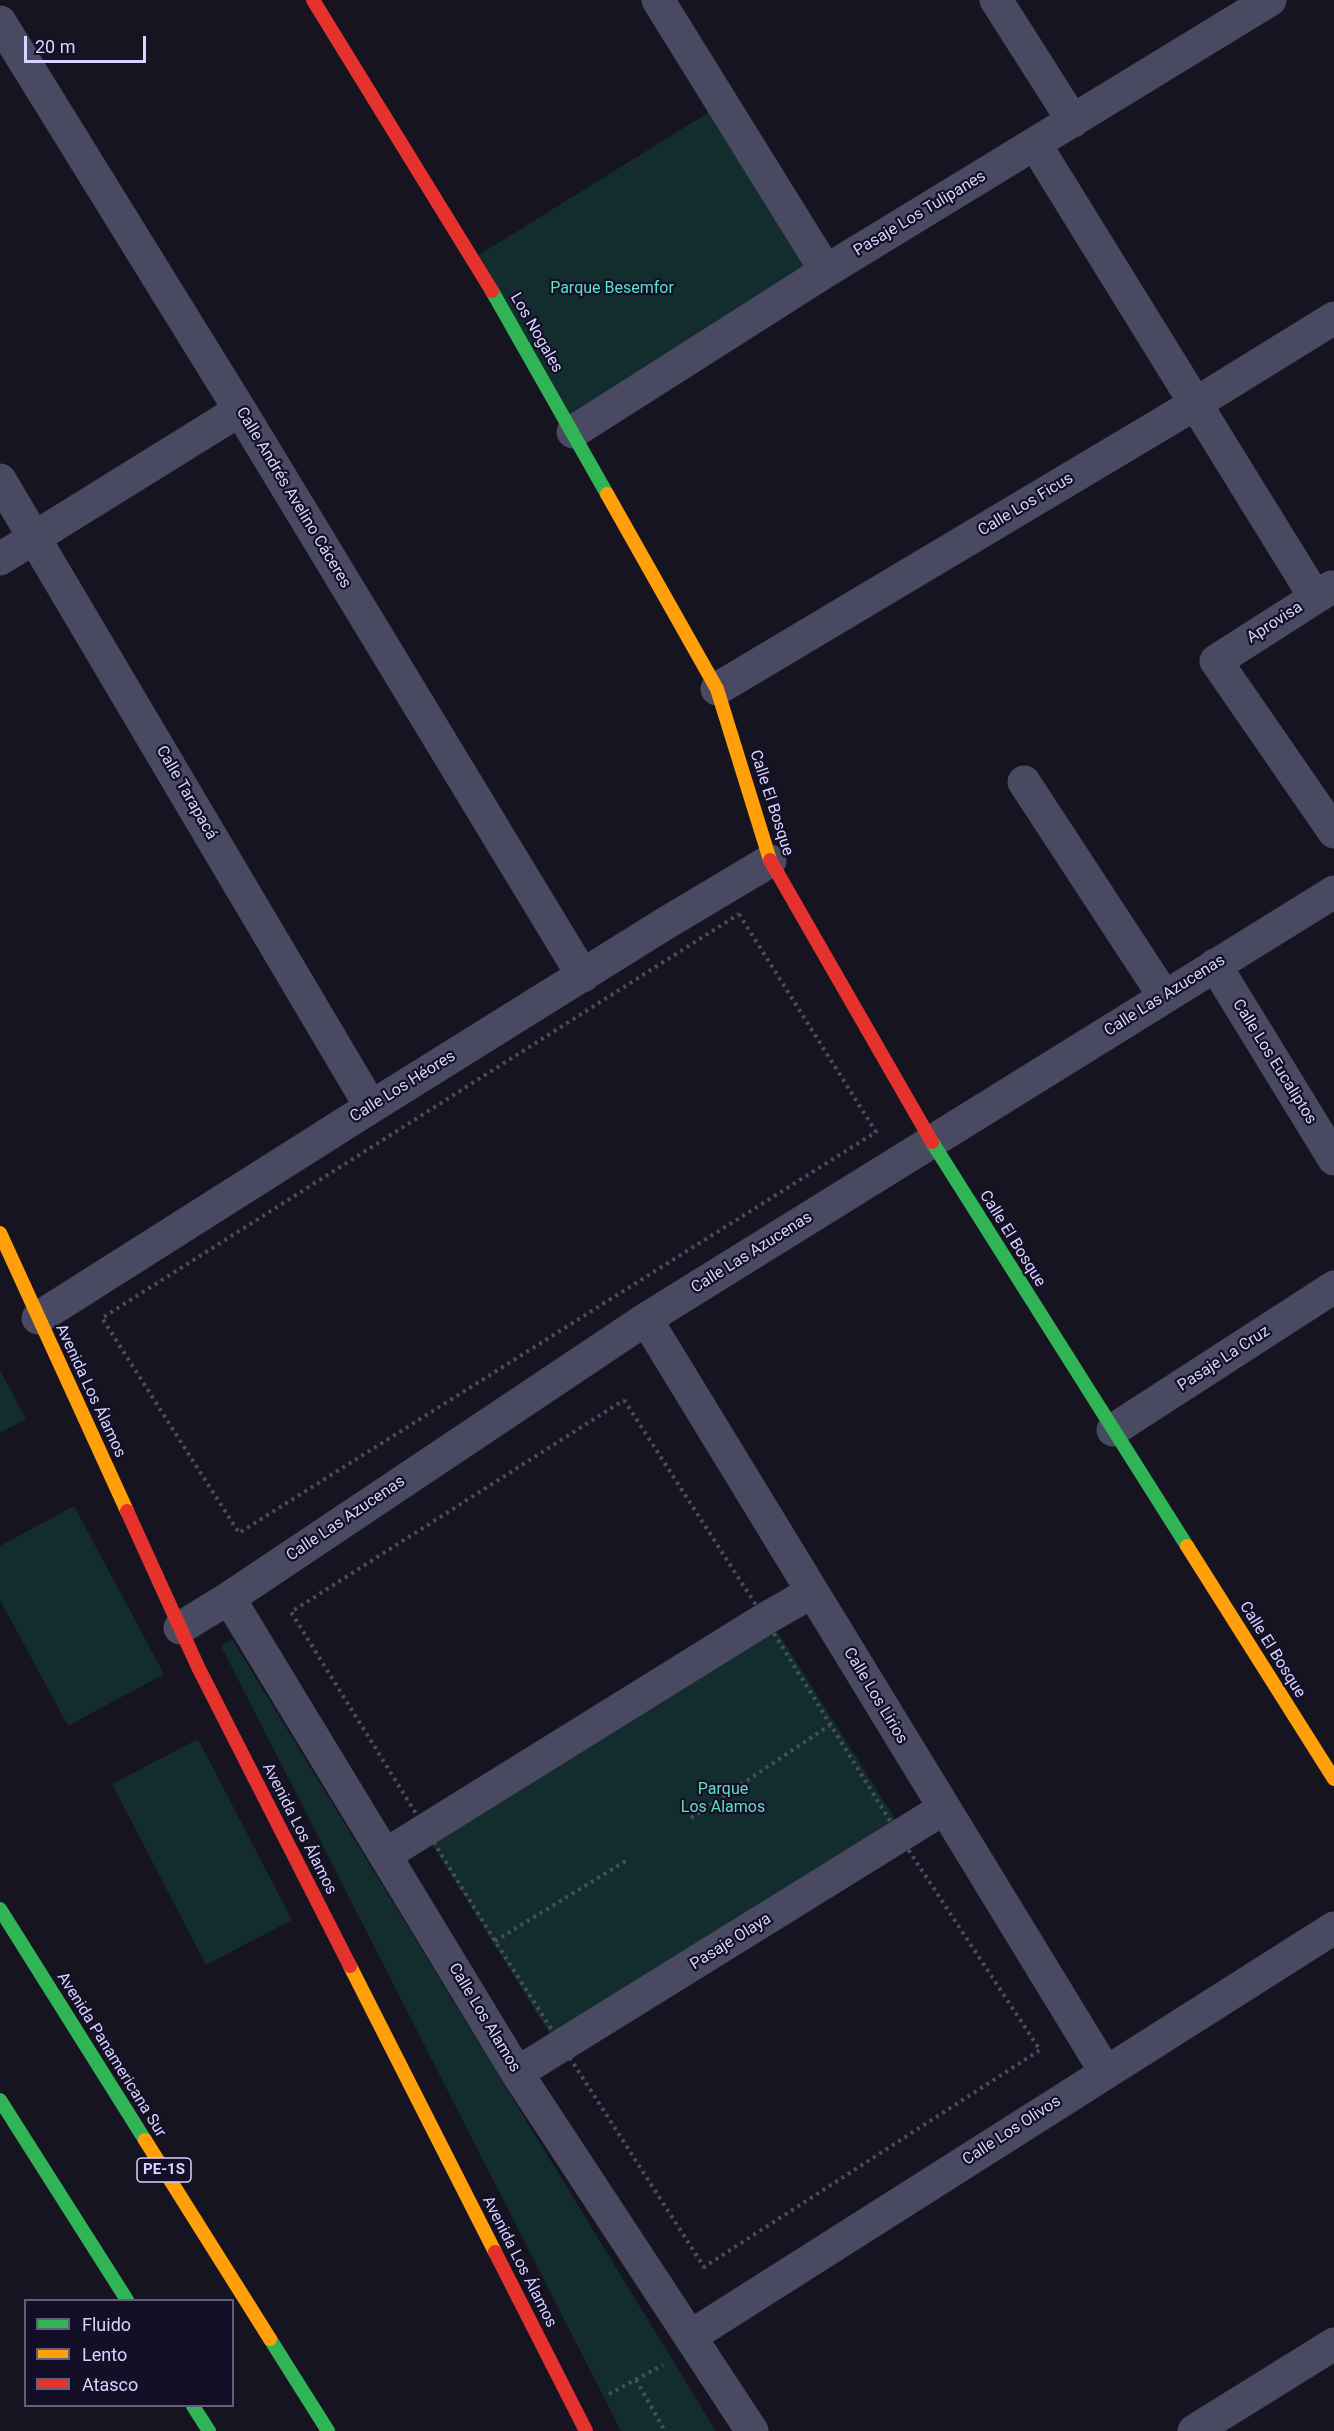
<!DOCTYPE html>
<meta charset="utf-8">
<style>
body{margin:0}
#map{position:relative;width:1334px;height:2431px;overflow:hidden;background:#161421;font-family:Roboto,sans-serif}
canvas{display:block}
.legend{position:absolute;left:24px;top:2299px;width:210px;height:108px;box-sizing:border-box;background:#130f26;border:2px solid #625e7d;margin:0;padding:8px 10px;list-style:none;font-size:18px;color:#d9d4ff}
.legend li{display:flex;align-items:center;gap:12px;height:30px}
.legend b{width:30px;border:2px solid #625e7d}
.scale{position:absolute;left:24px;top:36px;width:122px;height:27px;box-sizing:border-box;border:3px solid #d9d4ff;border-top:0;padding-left:8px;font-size:18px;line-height:21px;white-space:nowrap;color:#d9d4ff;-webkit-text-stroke:4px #130f26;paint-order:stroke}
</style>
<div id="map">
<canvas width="1334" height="2431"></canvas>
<ul class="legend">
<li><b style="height:8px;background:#30b455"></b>Fluido</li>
<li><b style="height:8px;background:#ff9f0a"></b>Lento</li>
<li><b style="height:8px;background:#e5322d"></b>Atasco</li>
</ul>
<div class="scale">20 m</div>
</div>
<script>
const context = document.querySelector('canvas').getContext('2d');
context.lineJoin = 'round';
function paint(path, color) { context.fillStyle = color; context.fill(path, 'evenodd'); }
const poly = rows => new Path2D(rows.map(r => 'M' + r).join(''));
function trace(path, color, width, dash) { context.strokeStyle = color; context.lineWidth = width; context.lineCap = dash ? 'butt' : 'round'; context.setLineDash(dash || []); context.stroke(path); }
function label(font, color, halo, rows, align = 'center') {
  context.font = font + ' Roboto,sans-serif'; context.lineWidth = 4.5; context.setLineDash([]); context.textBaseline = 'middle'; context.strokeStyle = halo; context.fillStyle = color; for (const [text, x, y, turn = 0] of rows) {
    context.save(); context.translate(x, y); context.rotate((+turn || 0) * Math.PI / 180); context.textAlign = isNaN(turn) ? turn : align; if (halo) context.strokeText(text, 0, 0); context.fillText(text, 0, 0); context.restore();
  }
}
paint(poly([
 [722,104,826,271,573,432,474,258],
 [0,1370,26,1419,0,1433],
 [74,1506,164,1674,68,1726,0,1600,0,1546],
 [777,1631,899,1825,553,2039,432,1844],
 [232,1639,716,2431,621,2431,221,1646],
 [198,1739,292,1920,206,1965,112,1784]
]), '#132c2d');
trace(poly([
 [739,914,876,1132,239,1533,102,1318,739,914],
 [624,1400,765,1619,900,1837,1040,2050,704,2267,495,1941,291,1612,624,1400],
 [691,1818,830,1725],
 [495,1941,629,1859],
 [636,2380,665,2431],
 [609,2394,663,2365]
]), '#44505f', 4, [3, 4.5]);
trace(poly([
 [658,0,826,271],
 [996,0,1073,121],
 [0,22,240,410,583,976],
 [1035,144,1315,597],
 [573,432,826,271,1270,0],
 [0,480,371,1107],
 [0,559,240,410],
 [1332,587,1216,661,1334,832],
 [717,689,1195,404,1334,318],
 [1024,782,1164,996],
 [1215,965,1334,1159],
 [38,1318,371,1107,666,923,770,861],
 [646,1319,1105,2071],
 [1113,1430,1334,1287],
 [229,1598,517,2073,752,2431],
 [180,1628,229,1598,646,1319,1334,892],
 [385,1855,765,1619,812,1592],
 [517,2073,943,1809],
 [691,2336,1334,1928],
 [1194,2431,1334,2344]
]), '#4a4962', 33);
trace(poly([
 [492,291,607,494],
 [932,1142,1187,1546],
 [0,1909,145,2140],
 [0,2100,127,2300],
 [270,2339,328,2431],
 [193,2406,209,2431]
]), '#30b455', 14);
trace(poly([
 [607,494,717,689,770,860],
 [0,1233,127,1511],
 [1187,1546,1334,1779],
 [350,1966,495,2252],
 [145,2140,270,2339]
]), '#ff9f0a', 14);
trace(poly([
 [313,0,492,291],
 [770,860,932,1142],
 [127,1511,198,1667,350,1966],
 [495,2252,586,2431]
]), '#e5322d', 14);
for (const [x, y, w] of [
 [164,2170,54]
]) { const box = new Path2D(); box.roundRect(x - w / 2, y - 12, w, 24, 4.5); context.fillStyle = '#130f26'; context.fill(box); trace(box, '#d9d4ff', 1.5); }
label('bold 15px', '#d9d4ff', null, [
 ["PE-1S",164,2170]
]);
label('16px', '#d9d4ff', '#130f26', [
 ["Pasaje Los Tulipanes",920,214,-31],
 ["Los Nogales",536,333,60],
 ["Calle Andrés Avelino Cáceres",293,498,59],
 ["Calle Los Ficus",1026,505,-31],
 ["Aprovisa",1275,623,-33],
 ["Calle Tarapacá",186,793,60],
 ["Calle El Bosque",771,803,72],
 ["Calle Las Azucenas",1165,996,-32],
 ["Calle Los Eucaliptos",1274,1062,58],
 ["Calle Los Héores",403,1087,-32],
 ["Calle El Bosque",1012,1239,58],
 ["Calle Las Azucenas",752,1253,-32],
 ["Pasaje La Cruz",1224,1359,-33],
 ["Avenida Los Álamos",90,1391,65],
 ["Calle Las Azucenas",346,1519,-34],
 ["Calle El Bosque",1272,1650,58],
 ["Calle Los Lirios",875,1696,59],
 ["Avenida Los Álamos",299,1829,63],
 ["Pasaje Olaya",731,1942,-32],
 ["Calle Los Alamos",484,2018,59],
 ["Avenida Panamericana Sur",111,2055,58],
 ["Calle Los Olivos",1012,2131,-33],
 ["Avenida Los Álamos",519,2262,63]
]);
label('16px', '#5fe0c0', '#130f26', [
 ["Parque Besemfor",612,289],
 ["Parque",723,1790],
 ["Los Alamos",723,1808]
]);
</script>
